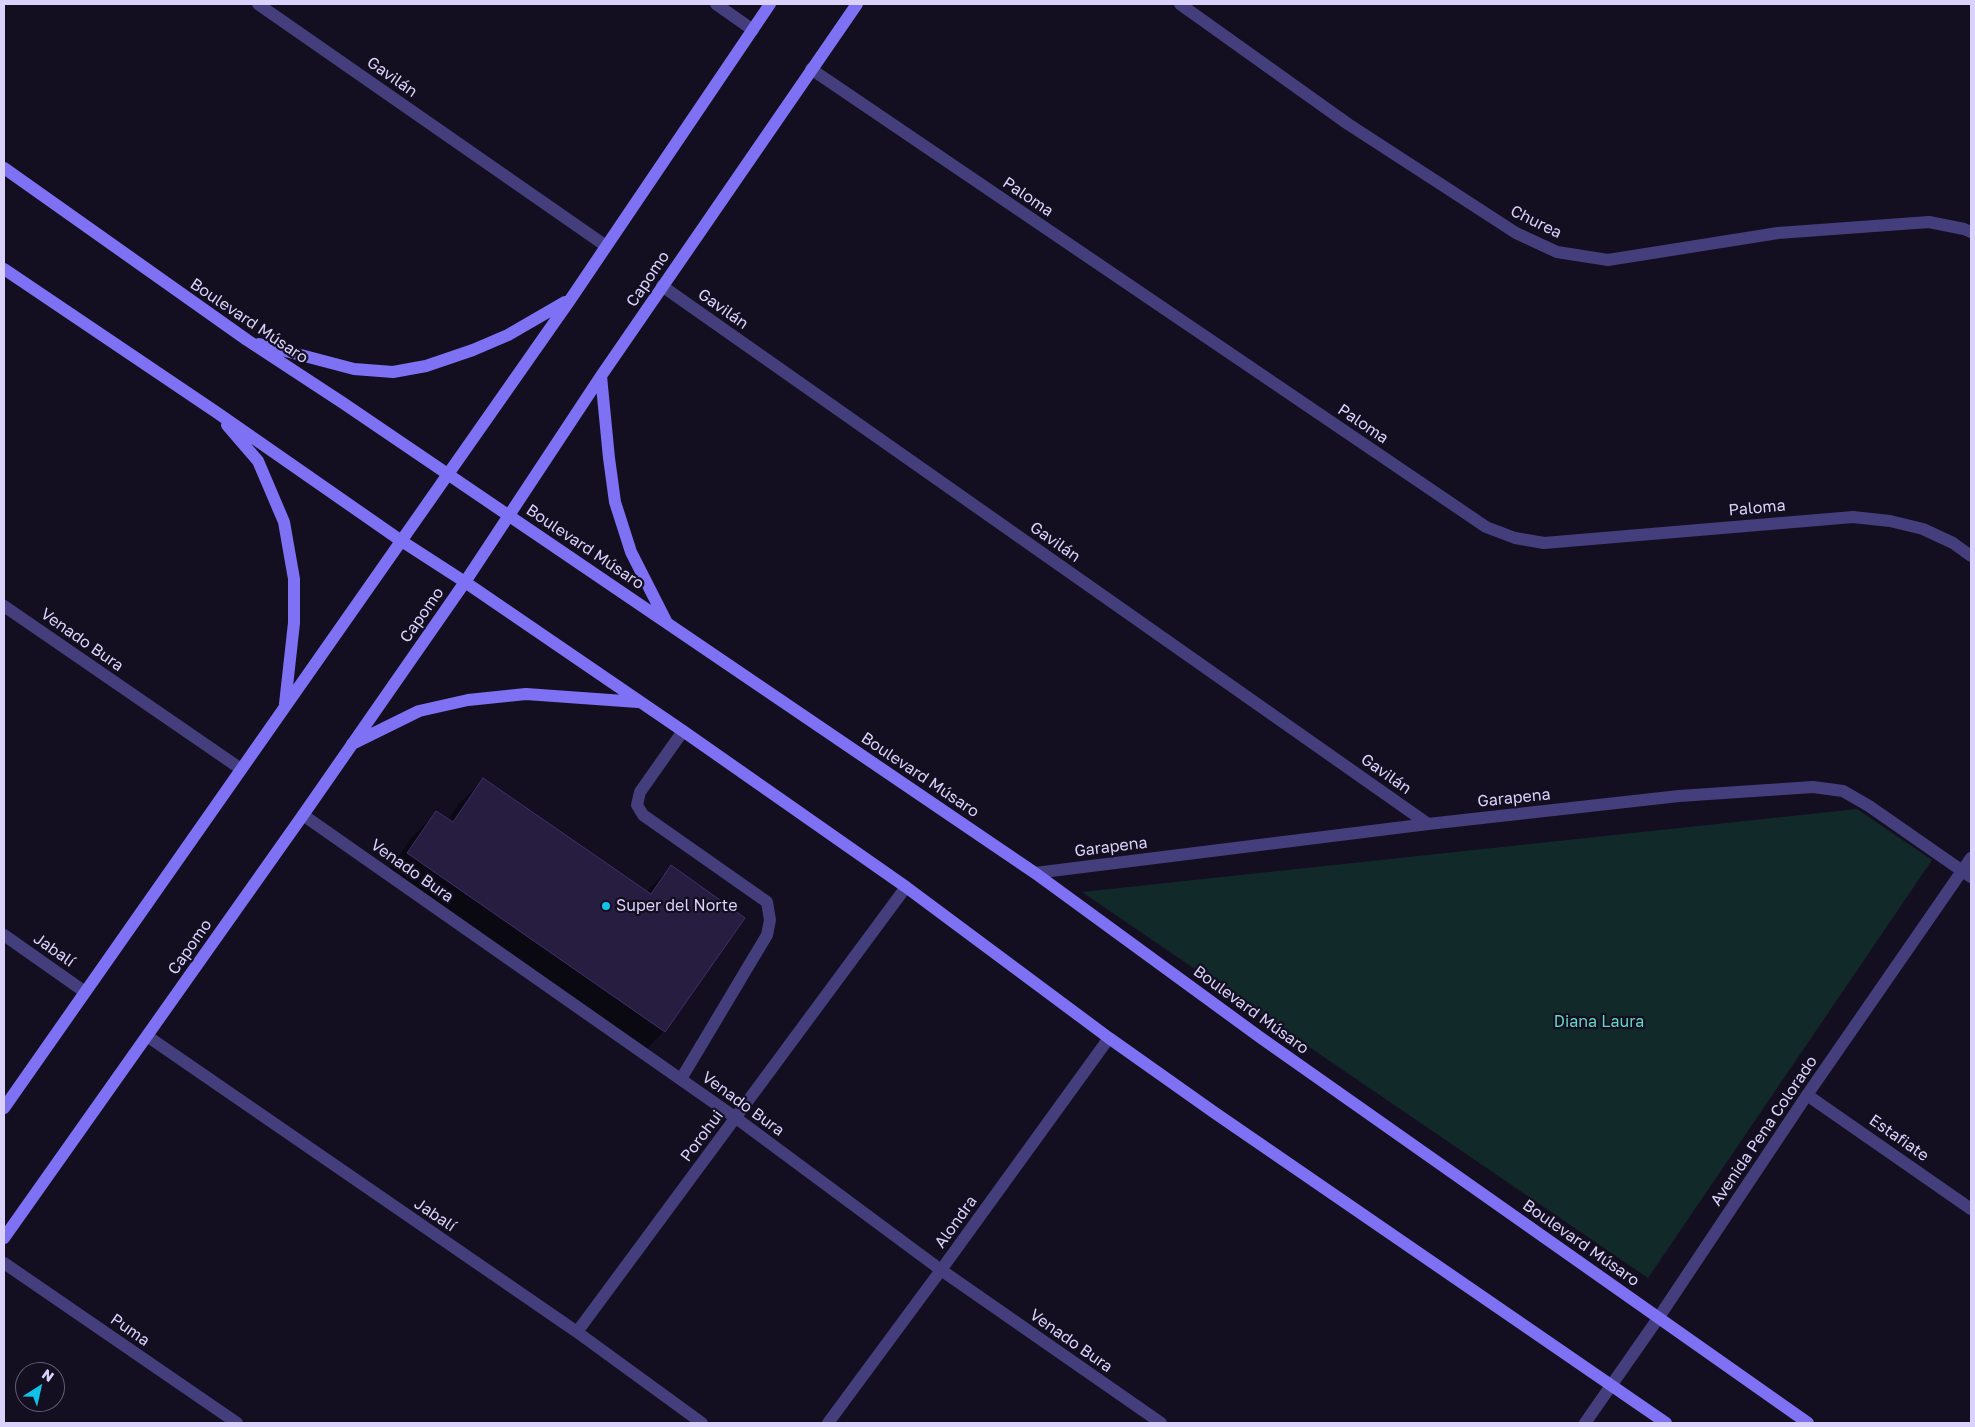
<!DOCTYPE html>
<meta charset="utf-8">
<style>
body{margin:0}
#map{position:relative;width:1975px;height:1427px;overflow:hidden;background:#130f21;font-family:"Golos Text",sans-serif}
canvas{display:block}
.frame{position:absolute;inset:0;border:5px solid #dad2fb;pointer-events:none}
.north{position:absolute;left:15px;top:1362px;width:50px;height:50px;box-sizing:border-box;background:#130f21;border:1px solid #635d78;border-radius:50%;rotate:35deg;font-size:14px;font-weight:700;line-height:20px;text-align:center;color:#dad2fb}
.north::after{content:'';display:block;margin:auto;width:18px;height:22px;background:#12c1e7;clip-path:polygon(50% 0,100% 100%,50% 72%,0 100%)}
</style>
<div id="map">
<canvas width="1975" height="1427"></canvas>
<div class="frame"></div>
<div class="north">N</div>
</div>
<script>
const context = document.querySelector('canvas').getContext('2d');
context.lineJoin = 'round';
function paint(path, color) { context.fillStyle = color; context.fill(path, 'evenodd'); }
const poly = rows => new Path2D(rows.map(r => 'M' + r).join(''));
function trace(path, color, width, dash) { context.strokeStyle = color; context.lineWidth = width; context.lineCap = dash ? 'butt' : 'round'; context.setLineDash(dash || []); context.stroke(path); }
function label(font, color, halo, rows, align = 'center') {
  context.font = font + ' "Golos Text",sans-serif'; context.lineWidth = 4.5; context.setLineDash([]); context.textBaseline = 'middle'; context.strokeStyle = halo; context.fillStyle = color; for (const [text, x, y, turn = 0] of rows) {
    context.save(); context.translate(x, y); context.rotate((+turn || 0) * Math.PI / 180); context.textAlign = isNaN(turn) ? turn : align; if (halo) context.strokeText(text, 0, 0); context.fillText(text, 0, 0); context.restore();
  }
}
paint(poly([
 [1857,809,1932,860,1648,1278,1082,892]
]), '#12292a');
paint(poly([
 [483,780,646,892,671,867,664,1031,641,1055,384,877,412,837,436,813,448,820,459,804]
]), '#0007');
const building = poly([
 [483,778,651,894,671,865,745,918,665,1032,407,853,436,811,453,822,483,778]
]);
paint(building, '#271d40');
trace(building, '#40306a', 1);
trace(poly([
 [681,1079,767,935,770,920,767,902,643,815,637,805,640,792,683,731]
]), '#453e7c', 12);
trace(poly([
 [258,4,606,246],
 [716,4,753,30],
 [1180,4,1348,124,1516,233,1557,252,1608,260,1778,233,1929,222,1964,229,1971,232],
 [811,69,1486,527,1515,538,1544,543,1853,517,1890,521,1923,529,1953,543,1971,556],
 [662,286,1428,824],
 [4,606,241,769],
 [303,815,736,1118,941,1270,1161,1423],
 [1035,873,1428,824,1679,796,1813,787,1843,791,1869,806,1971,877],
 [4,935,85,992],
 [147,1036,577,1332,702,1423],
 [1807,1095,1971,1209],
 [4,1263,237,1423],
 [577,1332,906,887],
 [828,1423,941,1270,1109,1038],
 [1585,1423,1659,1317,1807,1095,1971,858]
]), '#453e7c', 12);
trace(poly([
 [4,168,247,340,343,403,1035,873,1261,1038,1808,1423],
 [4,269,216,412,400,540,465,582,683,731,906,887,1109,1038,1215,1113,1666,1423],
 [259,344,354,369,393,372,426,366,473,350,508,335,565,302],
 [601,376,609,458,615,502,631,552,666,621],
 [227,425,258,461,284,522,294,579,294,623,285,704],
 [352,744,419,711,468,700,526,694,638,702],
 [4,1108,570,300,770,4],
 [4,1238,303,815,465,582,601,376,857,4]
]), '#7e71f4', 12);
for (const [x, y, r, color] of [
 [606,906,5,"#12c1e7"]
]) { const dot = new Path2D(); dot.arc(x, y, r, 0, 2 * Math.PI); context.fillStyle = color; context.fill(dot); trace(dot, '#130f21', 2); }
label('16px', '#dad2fb', '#130f21', [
 ["Gavilán",392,77,35],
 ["Paloma",1028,197,34],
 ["Churea",1536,222,26],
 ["Capomo",648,279,-56],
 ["Gavilán",723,309,35],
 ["Boulevard Músaro",249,321,34],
 ["Paloma",1363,424,34],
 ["Paloma",1757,508,-5],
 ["Gavilán",1055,542,35],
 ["Boulevard Músaro",585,547,34],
 ["Capomo",422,615,-55],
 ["Venado Bura",82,640,35],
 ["Gavilán",1386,774,35],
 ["Boulevard Músaro",920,775,34],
 ["Garapena",1514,798,-6],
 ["Garapena",1111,847,-7],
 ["Venado Bura",412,871,35],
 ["Capomo",190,947,-55],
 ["Jabalí",54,950,35],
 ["Boulevard Músaro",1251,1010,36],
 ["Venado Bura",743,1104,36],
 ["Avenida Pena Colorado",1764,1131,-56],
 ["Porohui",702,1136,-53],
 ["Estafiate",1899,1138,35],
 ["Jabalí",435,1215,34],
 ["Alondra",956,1222,-54],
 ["Boulevard Músaro",1581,1243,35],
 ["Puma",130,1330,35],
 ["Venado Bura",1071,1341,35]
]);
label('16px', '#dad2fb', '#130f21', [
 ["Super del Norte",616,906]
], 'left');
label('16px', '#64d5c2', '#130f21', [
 ["Diana Laura",1599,1022]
]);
</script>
